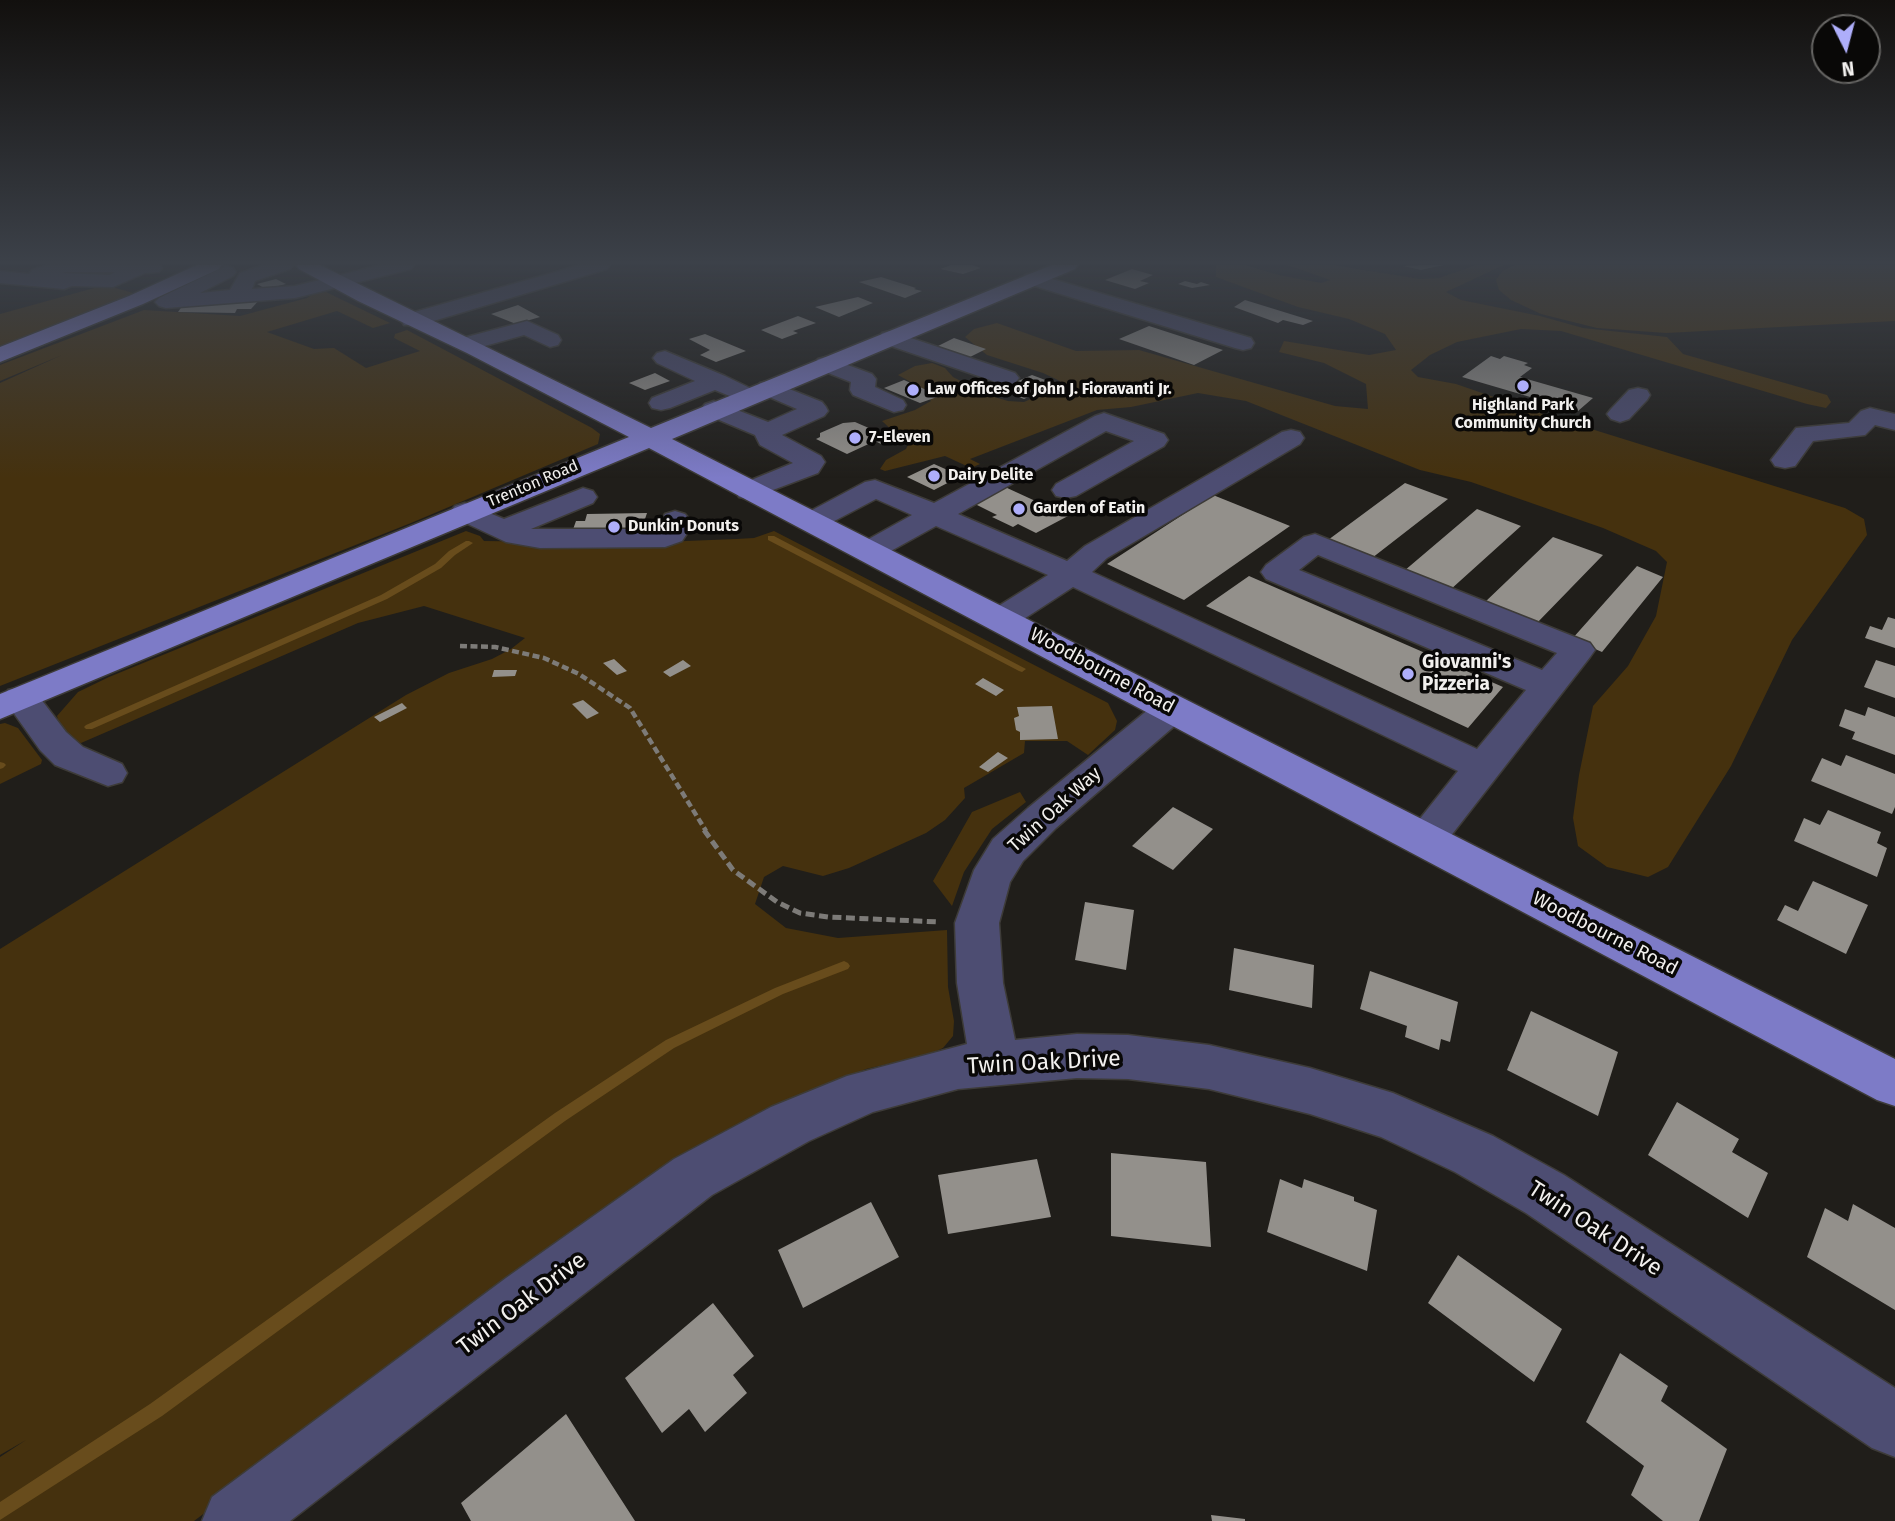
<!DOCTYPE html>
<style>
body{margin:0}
#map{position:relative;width:1895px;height:1521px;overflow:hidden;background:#201e1a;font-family:"Fira Sans",sans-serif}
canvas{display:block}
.north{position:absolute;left:1811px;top:14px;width:70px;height:70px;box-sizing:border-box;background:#090807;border:2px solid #666563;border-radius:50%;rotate:174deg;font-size:19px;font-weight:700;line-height:28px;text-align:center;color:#f2f0ee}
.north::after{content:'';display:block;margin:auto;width:24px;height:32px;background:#aeaefa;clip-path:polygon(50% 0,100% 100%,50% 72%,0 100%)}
</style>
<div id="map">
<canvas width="1895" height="1521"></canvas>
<div class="north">N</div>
</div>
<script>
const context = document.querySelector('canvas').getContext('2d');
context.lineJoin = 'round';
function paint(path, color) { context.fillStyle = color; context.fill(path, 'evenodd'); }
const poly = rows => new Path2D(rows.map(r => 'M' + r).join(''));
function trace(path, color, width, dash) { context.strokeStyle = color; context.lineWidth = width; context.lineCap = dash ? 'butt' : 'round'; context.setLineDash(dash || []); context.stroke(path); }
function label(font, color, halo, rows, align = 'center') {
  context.font = font + ' "Fira Sans",sans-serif'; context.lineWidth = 7; context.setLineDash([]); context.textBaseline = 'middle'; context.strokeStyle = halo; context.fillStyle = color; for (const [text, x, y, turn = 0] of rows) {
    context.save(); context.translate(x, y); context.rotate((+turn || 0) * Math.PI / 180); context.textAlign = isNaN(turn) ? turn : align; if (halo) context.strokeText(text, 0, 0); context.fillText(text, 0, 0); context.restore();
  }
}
paint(poly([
 [1216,265,1245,265,1279,275,1321,283,1330,280,1287,265,1333,265,1420,279,1439,278,1476,265,1504,265,1446,292,1461,300,1540,316,1583,328,1667,337,1683,354,1827,395,1831,402,1826,408,1807,404,1561,331,1521,329,1457,342,1430,355,1411,370,1418,377,1456,384,1540,413,1845,508,1864,519,1867,535,1792,640,1731,766,1668,867,1648,877,1607,867,1578,846,1573,818,1579,775,1593,706,1628,666,1656,616,1667,562,1656,551,1603,528,1471,482,1420,470,1246,401,1198,393,1131,407,1097,410,970,459,980,464,971,468,945,456,885,471,880,469,886,460,906,449,908,445,882,421,915,410,931,401,918,386,898,375,915,366,932,363,945,368,953,377,988,395,1008,401,1024,402,1059,386,1060,381,1043,373,987,355,965,337,974,329,997,323,1076,351,1139,350,1335,406,1368,409,1366,384,1324,363,1279,352,1284,341,1369,355,1396,350,1385,334,1349,319,1298,307,1216,277],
 [1515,265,1890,265,1895,266,1895,321,1666,333,1597,328,1541,314,1511,300,1499,290,1496,280,1502,271],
 [105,285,137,294,0,353,0,314],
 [326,292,390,323,373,328,337,311,267,332,314,349,334,348,366,368,420,351,394,338,395,334,407,330,592,428,600,434,598,444,411,523,0,686,0,383,62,355,0,381,0,365,144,310,240,316,307,298,314,293],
 [466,531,480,536,484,541,636,543,736,539,754,538,774,531,1108,703,1117,721,1115,730,1088,755,1067,741,1025,741,1024,753,964,788,965,798,945,820,926,833,849,868,823,876,783,866,764,877,755,904,786,928,838,938,947,930,948,987,954,1021,953,1036,943,1048,928,1055,866,1069,814,1092,271,1463,194,1521,0,1521,0,1457,26,1440,0,1455,0,949,406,695,449,673,492,659,511,649,525,638,424,606,358,623,81,743,74,742,62,734,57,716,78,692,109,677],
 [5,723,18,728,42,760,41,764,0,784,0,724],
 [1020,792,1026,802,992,829,964,872,952,906,933,881,972,812]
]), '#45310e');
paint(poly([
 [768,536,774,536,1026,669,1022,672,1019,671,768,540,768,536],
 [466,541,469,541,473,543,455,555,441,568,387,599,92,729,86,729,84,727,86,725,381,595,435,564,449,551,466,541],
 [0,762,4,763,6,765,3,768,0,769,0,762],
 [844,961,848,963,850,966,848,969,783,994,674,1048,565,1121,162,1416,0,1520,0,1502,150,1404,555,1113,666,1040,775,988,844,961]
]), '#684c1c');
paint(poly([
 [951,265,972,265,981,268,963,274,940,269],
 [1423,265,1444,265,1421,270,1403,266],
 [1132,269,1153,275,1140,281,1149,283,1135,289,1105,280],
 [881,277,916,288,914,289,922,291,905,298,859,282],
 [276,279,286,284,266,289,257,284],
 [1185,281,1197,284,1201,282,1210,285,1192,288,1178,284],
 [858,297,873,303,839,317,815,307],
 [260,299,251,309,237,309,235,313,178,312,185,302],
 [1245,300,1313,321,1303,325,1283,320,1278,323,1234,307],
 [518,305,540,317,516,324,491,314],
 [798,316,816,323,793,331,798,333,782,339,761,330],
 [1149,326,1223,350,1194,365,1119,339],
 [705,334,746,351,716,362,700,355,710,350,689,339],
 [954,338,986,349,968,358,936,347],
 [1491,356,1500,359,1504,356,1528,363,1524,365,1532,368,1520,377,1593,398,1578,411,1462,377],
 [655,373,670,381,645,390,629,383],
 [1032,375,1056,384,1024,399,999,389],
 [904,380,940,396,920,403,884,388],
 [855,422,894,439,883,445,875,441,847,454,816,439,820,437,820,433,843,423],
 [934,464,961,476,934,490,907,477],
 [1405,483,1448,499,1372,558,1328,540],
 [1005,487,1068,516,1036,533,1018,524,1013,527,992,517,997,515,973,503],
 [1213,495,1290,526,1184,600,1107,564],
 [1477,509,1521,526,1450,590,1404,571],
 [647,513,645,519,657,519,653,533,571,535,576,521,585,521,587,514],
 [1553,537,1603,555,1536,624,1484,603],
 [1637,566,1663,577,1602,652,1572,639],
 [1249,576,1503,687,1468,728,1206,606],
 [1888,617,1895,619,1895,648,1865,638,1870,626,1882,630],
 [614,659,627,671,617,675,603,663],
 [683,660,691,666,670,677,663,672],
 [1876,660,1895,666,1895,698,1864,687],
 [494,670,517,670,515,676,492,677],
 [983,678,1004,690,996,696,975,684],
 [583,700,599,713,587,719,572,704],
 [402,703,407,708,380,722,374,717],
 [1052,706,1058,739,1020,740,1020,732,1016,730,1014,718,1019,716,1017,707],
 [1868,707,1895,717,1895,755,1852,739,1855,732,1839,726,1845,709,1865,716],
 [998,752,1008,758,988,772,979,767],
 [1846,755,1895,774,1895,807,1892,814,1811,781,1822,758,1841,766],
 [1173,807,1213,829,1173,870,1132,846],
 [1828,810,1881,832,1877,843,1887,848,1877,877,1794,841,1804,818,1820,825],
 [1813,881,1868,905,1846,954,1777,920,1785,905,1798,911],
 [1085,902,1134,910,1126,970,1075,960],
 [1234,948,1314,965,1312,1008,1229,990],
 [1370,971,1458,1002,1450,1042,1441,1039,1439,1050,1405,1037,1407,1026,1360,1009],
 [1531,1011,1618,1052,1598,1116,1507,1070],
 [1677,1102,1739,1139,1732,1152,1768,1173,1748,1218,1648,1155],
 [1111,1153,1206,1162,1211,1247,1111,1236],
 [1037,1159,1051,1217,948,1234,938,1175],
 [1280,1179,1302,1188,1304,1179,1354,1197,1354,1201,1377,1210,1367,1271,1267,1232],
 [871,1202,899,1257,803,1308,778,1250],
 [1853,1204,1895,1228,1895,1310,1807,1257,1825,1208,1848,1221],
 [1458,1255,1562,1329,1534,1382,1428,1303],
 [713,1303,754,1356,733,1375,747,1393,705,1432,689,1409,662,1433,625,1378],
 [1620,1353,1668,1386,1661,1401,1727,1449,1699,1521,1663,1521,1631,1495,1644,1466,1586,1422],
 [566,1414,635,1521,471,1521,461,1503],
 [1211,1515,1245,1519,1245,1521,1212,1521]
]), '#93908b');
const minor = poly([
 [48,265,160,265,162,268,159,272,145,273,113,287,72,286,64,289,0,283,0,271,29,274,32,270,48,265],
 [66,272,115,272,110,275,61,273,66,272],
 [264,265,293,265,290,269,255,281,252,289,295,286,381,265,414,265,411,269,295,298,166,308,159,306,155,302,159,298,226,266,233,268,236,272,233,276,200,293,230,290,240,273,264,265],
 [580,265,610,265,607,269,420,325,404,325,401,320,404,315,580,265],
 [1032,273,1251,338,1254,343,1251,348,1243,350,1235,348,1025,283,1022,279,1025,275,1032,273],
 [527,321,558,335,561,340,558,345,550,347,524,335,467,351,459,349,456,344,459,339,527,321],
 [890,331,1015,373,1019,378,1015,383,1007,385,999,383,882,343,879,338,882,333,890,331],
 [665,351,725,376,756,391,759,396,756,401,747,403,715,390,670,408,661,410,652,408,649,403,652,398,695,381,657,363,653,358,657,353,665,351],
 [826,357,872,374,876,379,875,387,903,400,906,405,903,410,894,412,853,395,850,390,851,382,818,369,814,364,818,359,826,357],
 [769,381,822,402,826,407,828,411,824,416,782,435,821,456,825,462,818,473,749,499,739,497,735,491,739,485,793,463,760,445,755,435,705,414,701,409,705,404,714,401,768,422,797,409,760,393,757,388,760,383,769,381],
 [1638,388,1647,390,1650,395,1647,400,1629,419,1620,422,1611,419,1607,414,1611,409,1629,390,1638,388],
 [1870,408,1895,414,1895,430,1875,425,1865,435,1813,441,1795,466,1785,468,1775,466,1771,460,1796,428,1849,423,1861,411,1870,408],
 [1104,413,1164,434,1168,440,1164,446,1076,496,1066,498,1056,496,1052,490,1056,484,1134,441,1106,431,958,514,1067,561,1085,546,1282,432,1291,430,1300,432,1304,438,1300,444,1107,558,1092,572,1477,749,1526,690,1266,579,1261,572,1266,565,1304,537,1315,534,1590,643,1595,650,1590,657,1439,851,1424,855,1409,851,1403,840,1458,771,1073,587,1013,626,1001,629,989,626,984,619,989,612,1048,575,936,526,880,557,869,560,858,557,854,551,858,545,912,515,876,499,821,528,811,531,801,528,796,522,801,516,865,482,875,480,934,503,1095,416,1104,413],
 [1318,555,1557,653,1542,670,1299,570,1318,555],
 [583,488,593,491,597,497,593,503,531,529,658,529,665,514,675,511,685,514,690,520,686,535,682,541,665,547,540,548,506,542,455,518,450,512,455,506,465,503,504,519,583,488],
 [21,687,34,690,66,732,83,747,122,764,127,773,122,782,108,786,55,765,40,750,3,698,8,690,21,687],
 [1173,696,1186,700,1191,708,1186,716,1056,828,1023,861,1010,882,999,923,1003,983,1015,1040,1077,1034,1128,1035,1209,1045,1310,1068,1393,1093,1493,1136,1564,1175,1895,1388,1895,1457,1872,1448,1526,1213,1455,1172,1381,1137,1310,1114,1209,1089,1128,1079,1077,1078,958,1089,873,1112,809,1141,712,1195,290,1521,202,1521,212,1497,506,1278,674,1159,771,1107,847,1076,967,1044,957,983,955,923,974,870,993,839,1028,808,1160,700,1173,696]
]);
const major = poly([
 [197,265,222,265,219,269,143,304,0,362,0,347,129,296,197,265],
 [296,265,320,265,651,428,1052,265,1078,265,1075,269,672,439,1895,1059,1895,1106,1877,1100,649,448,0,719,0,694,629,437,467,353,358,301,299,269,296,265]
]);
trace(minor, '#3d3b38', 3);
trace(major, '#3d3b38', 3);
trace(poly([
 [460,646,495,647,544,658,579,674,630,708,706,831]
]), '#7d7b78', 4.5, [7, 3.5]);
trace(poly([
 [704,830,733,870,777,902,800,913,828,917,940,922]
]), '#7d7b78', 5, [9, 4.5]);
paint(minor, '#4d4d72');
paint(major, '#7d7bc7');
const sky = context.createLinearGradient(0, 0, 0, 478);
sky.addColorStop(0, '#12100e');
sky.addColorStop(0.55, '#3c4149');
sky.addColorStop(1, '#3c414900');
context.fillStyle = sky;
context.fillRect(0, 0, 1895, 478);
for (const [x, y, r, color] of [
 [1523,386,7,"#aeaefa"],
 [913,390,7,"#aeaefa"],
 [855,438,7,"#aeaefa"],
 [934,476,7,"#aeaefa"],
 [1019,509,7,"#aeaefa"],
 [614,527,7,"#aeaefa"],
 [1408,674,7,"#aeaefa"]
]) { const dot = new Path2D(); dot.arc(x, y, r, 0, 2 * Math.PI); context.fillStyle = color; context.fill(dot); trace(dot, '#090807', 2.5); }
label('bold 16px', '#f2f0ee', '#090807', [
 ["Law Offices of John J. Fioravanti Jr.",927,390],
 ["Highland Park",1523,406,"center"],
 ["Community Church",1523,424,"center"],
 ["7-Eleven",869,438],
 ["Dairy Delite",948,476],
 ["Garden of Eatin",1033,509],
 ["Dunkin' Donuts",628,527]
], 'left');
label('16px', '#f2f0ee', '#090807', [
 ["Trenton Road",533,484,-23]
]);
label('bold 19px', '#f2f0ee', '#090807', [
 ["Giovanni's",1422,663],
 ["Pizzeria",1422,685]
], 'left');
label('19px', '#f2f0ee', '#090807', [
 ["Woodbourne Road",1102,671,28],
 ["Twin Oak Way",1055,810,-42],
 ["Woodbourne Road",1605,934,27]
]);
label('23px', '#f2f0ee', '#090807', [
 ["Twin Oak Drive",1044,1063,-3],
 ["Twin Oak Drive",1595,1229,33],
 ["Twin Oak Drive",522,1304,-37]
]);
</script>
